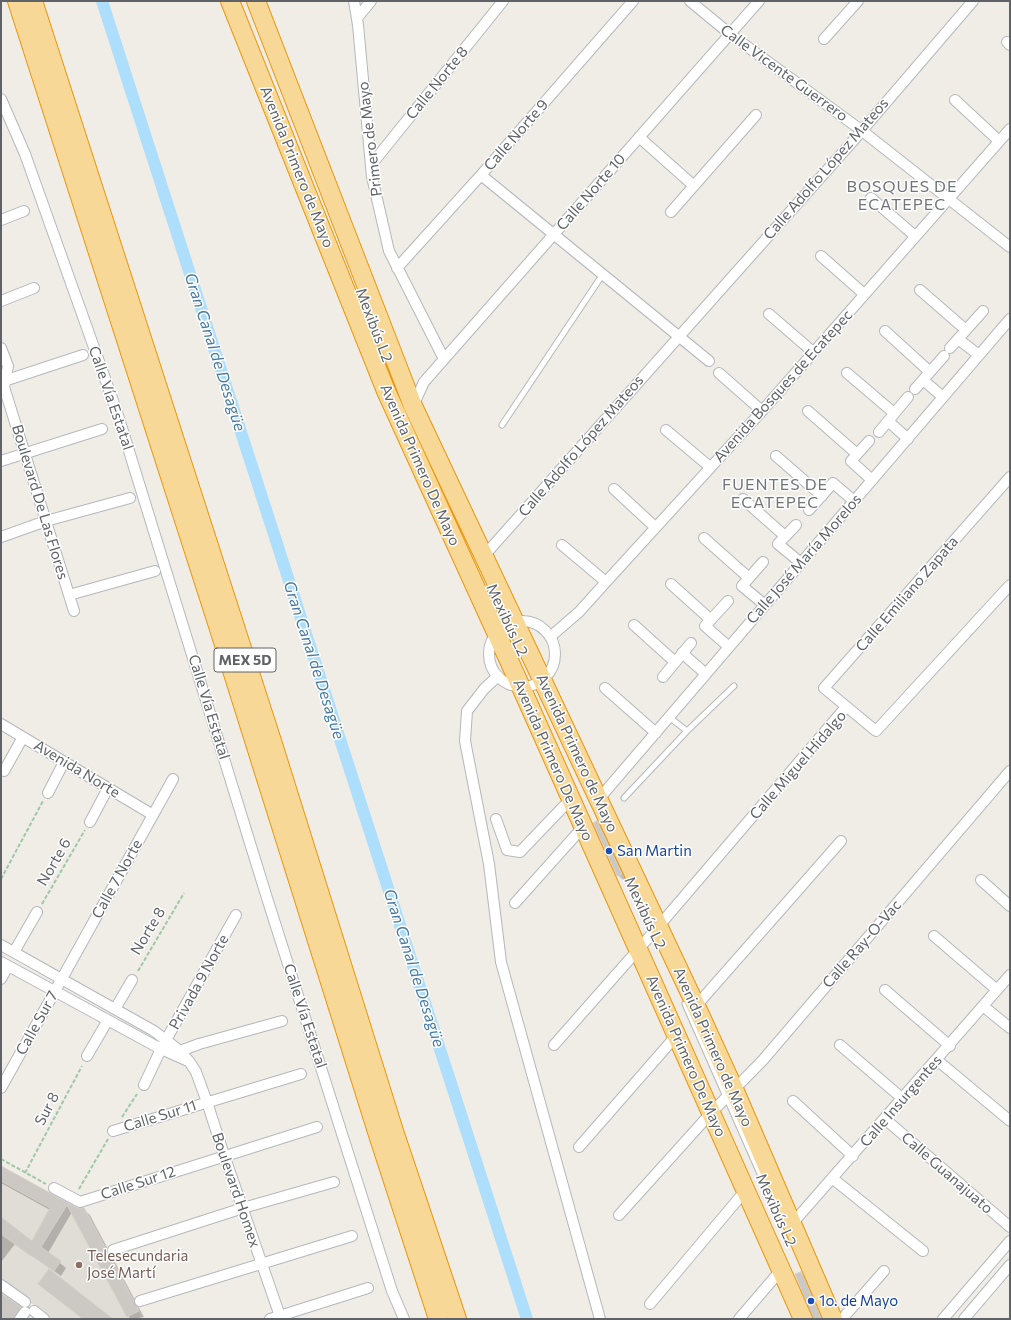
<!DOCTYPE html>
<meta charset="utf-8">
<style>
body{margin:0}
#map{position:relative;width:1011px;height:1320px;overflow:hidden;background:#f0ede7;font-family:Commissioner,sans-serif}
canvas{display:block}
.frame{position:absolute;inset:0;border:2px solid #5f6367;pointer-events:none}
</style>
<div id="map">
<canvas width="1011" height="1320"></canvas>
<div class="frame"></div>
</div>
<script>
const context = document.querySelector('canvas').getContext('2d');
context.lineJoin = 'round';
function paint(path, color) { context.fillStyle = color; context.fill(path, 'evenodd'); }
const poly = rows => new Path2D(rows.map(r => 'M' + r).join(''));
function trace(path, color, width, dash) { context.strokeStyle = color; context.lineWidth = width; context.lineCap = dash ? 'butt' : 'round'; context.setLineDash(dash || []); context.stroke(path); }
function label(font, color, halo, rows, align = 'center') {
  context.font = font + ' Commissioner,sans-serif'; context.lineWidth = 3; context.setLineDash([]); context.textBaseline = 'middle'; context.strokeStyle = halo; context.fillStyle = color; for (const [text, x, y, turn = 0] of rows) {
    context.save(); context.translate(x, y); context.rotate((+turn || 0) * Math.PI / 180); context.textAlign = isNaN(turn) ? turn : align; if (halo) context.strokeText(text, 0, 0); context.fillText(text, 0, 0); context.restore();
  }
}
paint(poly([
 [1,1166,78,1208,83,1206,143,1319,52,1319,1,1279]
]), '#e0dcd6');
paint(poly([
 [597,822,603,828,627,880,624,881,618,875],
 [1,1167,77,1209,83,1209,90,1215,144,1317,131,1319,128,1316,72,1212,48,1253,66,1268,61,1276,15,1244,1,1262,1,1219,32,1242,50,1210,1,1183],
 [801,1273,805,1277,823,1319,815,1319],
 [39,1284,112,1319,83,1319]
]), '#0003');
trace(poly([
 [102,1,527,1319]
]), '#addefb', 12);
const building = poly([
 [597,821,622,874,617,876,593,823,597,821],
 [1,1166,77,1208,84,1208,139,1311,127,1317,67,1205,41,1247,61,1261,54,1271,32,1255,31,1256,1,1234,1,1217,32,1241,50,1208,1,1181,1,1166],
 [49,1269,113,1319,83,1319,38,1284,49,1269],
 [801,1272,822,1319,813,1319,795,1274,801,1272],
 [1,1293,21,1307,14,1319,1,1319,1,1293]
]);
paint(building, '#ccc8c4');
trace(building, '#d4cfc6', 1);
const lane = poly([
 [502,425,603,274],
 [687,731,734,686],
 [624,798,687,731,669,717],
 [685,1004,776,1210]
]);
const street = poly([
 [354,1,358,25,372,177,389,251,444,359],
 [690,1,730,34,861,130,1010,247],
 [357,18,371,1],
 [824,39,858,1],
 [1007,42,1010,45],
 [1,99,25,154,117,412,267,898,392,1291,404,1319],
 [955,100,999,141],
 [639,137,694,186],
 [371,165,503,1],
 [481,175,709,361],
 [871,198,915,236],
 [671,212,756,115],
 [1,220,24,211],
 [821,256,864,294],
 [397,268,481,175,633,1],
 [920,290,966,330],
 [1,301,34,288],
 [769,314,813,352],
 [885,331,930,372],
 [958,339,979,355],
 [1,348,8,366,4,387,74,611],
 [950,348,983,311],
 [719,373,762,411],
 [847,373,894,413],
 [923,380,943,397],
 [1,382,83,355],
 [915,389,944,356],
 [413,406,424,382,759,1],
 [808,411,857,454],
 [888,421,908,439],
 [666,430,710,467],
 [879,432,908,397],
 [869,441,851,461,872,480],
 [776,456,822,496],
 [1,461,102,429],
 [1010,477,824,688,876,731,1010,585],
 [614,489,655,527],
 [743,499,785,536],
 [809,510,833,483,854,501],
 [796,525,778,544,801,563],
 [1,537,46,521,130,498],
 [704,538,749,578],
 [562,545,606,582],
 [483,557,853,141,973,1],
 [763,562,742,586,765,605],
 [671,584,711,620],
 [69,595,155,571],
 [728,601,705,626,729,647],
 '489 654a33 33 0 1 1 66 0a33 33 0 1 1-66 0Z',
 [634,625,675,662],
 [550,637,579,612,606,582,762,411,1010,129],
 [682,653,706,674],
 [498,676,484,689,467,711,465,741,489,864,501,962,600,1319],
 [663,677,691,643],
 [605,688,656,733],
 [1,724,153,815],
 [4,771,23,737],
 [48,793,64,762],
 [598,800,1010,319],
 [496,819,507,850,520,852,564,806,572,803],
 [90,822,108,788],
 [981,880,1010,906],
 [515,903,583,827],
 [934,936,997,990],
 [1,945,154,1031,180,1051,189,1061,196,1072,207,1102,224,1155,281,1319],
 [14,952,37,912],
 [1,962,161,1049,188,1061],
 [1,979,8,966],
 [885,990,950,1046],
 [696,1006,841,841],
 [983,1006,1010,1028],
 [115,1009,132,980],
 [554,1045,658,927,846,707],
 [840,1045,903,1099],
 [177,1055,180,1051,199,1044,282,1021],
 [87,1056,108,1020],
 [937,1060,1010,1121],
 [144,1085,161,1049,236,915],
 [1,1088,173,779],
 [793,1101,853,1156],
 [885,1119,1010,1227],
 [113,1131,301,1074],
 [579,1147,676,1036],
 [832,1178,923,1251],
 [54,1188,80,1202,317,1127],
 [619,1215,710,1114,763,1060,1010,771],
 [791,1225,1010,975],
 [113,1250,243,1208,334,1182],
 [1,1285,25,1302],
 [140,1301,352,1236],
 [650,1304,745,1191],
 [34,1311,44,1319],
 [20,1319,25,1312],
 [270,1319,368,1288],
 [739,1319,781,1270],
 [842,1319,884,1271],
 [943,1319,1010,1241],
 [964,1319,1010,1265]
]);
const highway = poly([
 [17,1,219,629,379,1138,438,1319],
 [33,1,272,741,394,1131,457,1319],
 [230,1,386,391,521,687,803,1319],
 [256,1,413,406,696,1006,734,1089,833,1319]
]);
trace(lane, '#b4b8bb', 7);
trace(street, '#b4b8bb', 12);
trace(highway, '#eb960c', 20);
trace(poly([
 [1,879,43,801],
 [42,904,85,830],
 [138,971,184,893],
 [122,1117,137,1094],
 [1,1159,46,1184],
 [25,1173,82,1066],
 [79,1189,108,1139]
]), '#9fc7a8', 2, [4, 2]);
trace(lane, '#fff', 5);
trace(street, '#fff', 10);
trace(highway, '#f8d897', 18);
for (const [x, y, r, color] of [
 [609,851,4,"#1a4fb4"],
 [79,1265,4,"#8d6e63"],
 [811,1301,4,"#1a4fb4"]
]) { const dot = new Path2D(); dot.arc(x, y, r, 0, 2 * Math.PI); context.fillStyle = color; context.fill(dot); trace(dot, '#fff', 1.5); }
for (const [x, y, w] of [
 [245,660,62]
]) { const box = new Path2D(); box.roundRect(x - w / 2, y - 12, w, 24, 3); context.fillStyle = '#fff'; context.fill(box); trace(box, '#5f6367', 1); }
label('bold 14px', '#5f6367', null, [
 ["MEX 5D",245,660]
]);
label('15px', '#5f6367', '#fff', [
 ["Calle Vicente Guerrero",784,73,36],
 ["Calle Norte 8",437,83,-51],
 ["Calle Norte 9",516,135,-49],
 ["Primero de Mayo",370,139,-97],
 ["Avenida Primero de Mayo",297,167,68],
 ["Calle Adolfo López Mateos",826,169,-49],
 ["Calle Norte 10",591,192,-49],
 ["Mexibús L2",374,325,69],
 ["Avenida Bosques de Ecatepec",783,386,-48],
 ["Calle Vía Estatal",111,398,71],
 ["Calle Adolfo López Mateos",581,446,-49],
 ["Avenida Primero De Mayo",420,465,66],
 ["Boulevard De Las Flores",40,502,73],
 ["Calle José María Morelos",804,559,-49],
 ["Calle Emiliano Zapata",907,594,-49],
 ["Mexibús L2",507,620,65],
 ["Calle Vía Estatal",209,707,73],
 ["Avenida Primero de Mayo",577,753,65],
 ["Avenida Primero De Mayo",553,760,66],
 ["Calle Miguel Hidalgo",798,765,-49],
 ["Avenida Norte",77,769,31],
 ["Norte 6",54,862,-60],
 ["Calle 7 Norte",117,879,-61],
 ["Mexibús L2",645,913,65],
 ["Norte 8",148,931,-59],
 ["Calle Ray-O-Vac",862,944,-49],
 ["Privada 9 Norte",199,982,-61],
 ["Calle Vía Estatal",305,1016,72],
 ["Calle Sur 7",37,1023,-61],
 ["Avenida Primero de Mayo",713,1047,66],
 ["Avenida Primero De Mayo",686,1056,66],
 ["Calle Insurgentes",901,1101,-49],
 ["Sur 8",47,1109,-62],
 ["Calle Sur 11",160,1116,-17],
 ["Calle Guanajuato",947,1173,41],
 ["Calle Sur 12",138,1183,-18],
 ["Boulevard Homex",236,1190,71],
 ["Mexibús L2",776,1210,66]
]);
label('15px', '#164399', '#fff', [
 ["San Martin",617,851],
 ["1o. de Mayo",819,1301]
], 'left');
label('15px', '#785e54', '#fff', [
 ["Telesecundaria",87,1256],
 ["José Martí",87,1273]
], 'left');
context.letterSpacing = '1px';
label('16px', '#707579', '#fff', [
 ["BOSQUES DE",902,187],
 ["ECATEPEC",902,205],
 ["FUENTES DE",775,485],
 ["ECATEPEC",775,503]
]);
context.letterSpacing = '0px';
label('italic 16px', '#467aa4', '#fff', [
 ["Gran Canal de Desagüe",215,352,72],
 ["Gran Canal de Desagüe",314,660,72],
 ["Gran Canal de Desagüe",414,968,72]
]);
</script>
